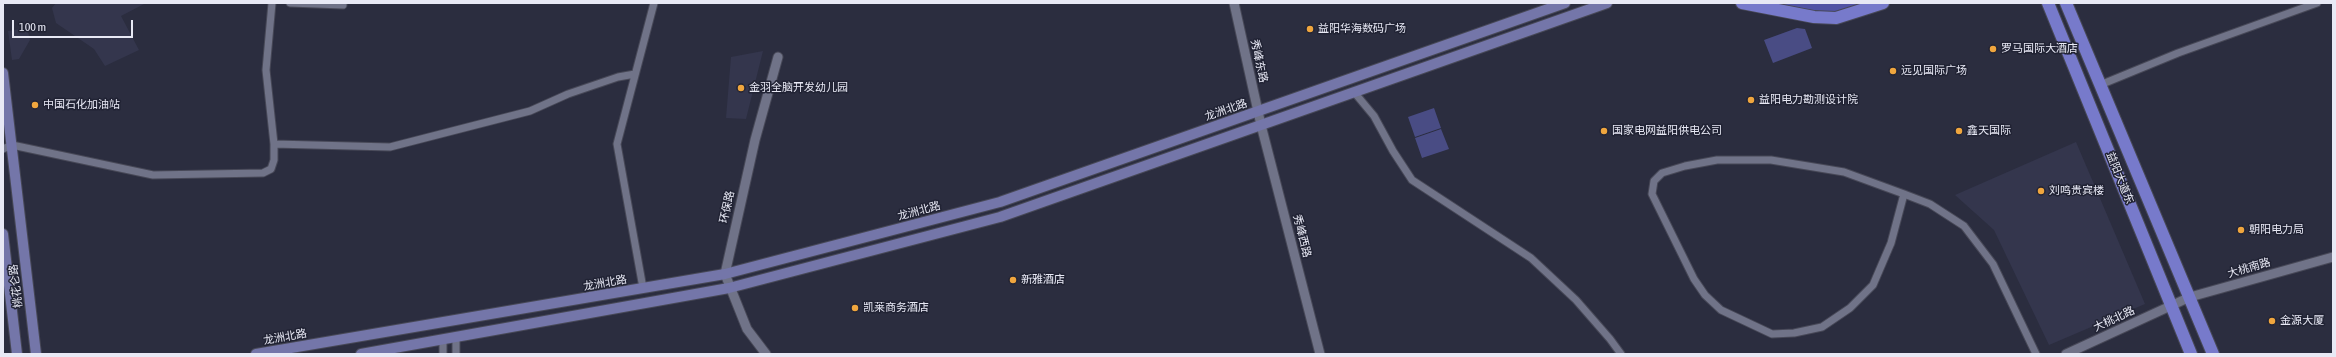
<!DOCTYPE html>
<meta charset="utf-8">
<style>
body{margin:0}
#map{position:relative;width:2336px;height:357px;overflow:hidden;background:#2b2d3f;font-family:"Asap Condensed",sans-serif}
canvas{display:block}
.frame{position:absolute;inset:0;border:4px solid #e8e9f5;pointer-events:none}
.scale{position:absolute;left:12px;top:20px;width:121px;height:18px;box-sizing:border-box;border:2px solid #e8e9f5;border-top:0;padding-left:5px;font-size:12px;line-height:14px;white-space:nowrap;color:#e8e9f5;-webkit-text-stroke:3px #212334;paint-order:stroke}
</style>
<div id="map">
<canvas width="2336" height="357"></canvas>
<div class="frame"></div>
<div class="scale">100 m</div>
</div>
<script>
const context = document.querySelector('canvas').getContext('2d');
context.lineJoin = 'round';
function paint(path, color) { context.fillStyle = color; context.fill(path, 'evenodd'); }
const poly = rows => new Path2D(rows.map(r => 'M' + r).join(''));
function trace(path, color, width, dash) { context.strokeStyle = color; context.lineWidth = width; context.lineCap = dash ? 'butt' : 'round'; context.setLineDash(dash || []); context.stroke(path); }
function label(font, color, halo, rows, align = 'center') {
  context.font = font + ' "Asap Condensed","Noto Sans SC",sans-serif'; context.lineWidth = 3; context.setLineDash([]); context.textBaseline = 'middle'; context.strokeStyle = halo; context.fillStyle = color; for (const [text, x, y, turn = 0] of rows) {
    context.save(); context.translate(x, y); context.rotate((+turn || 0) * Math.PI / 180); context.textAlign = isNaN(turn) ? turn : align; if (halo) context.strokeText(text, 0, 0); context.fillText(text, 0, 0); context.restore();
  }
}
paint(poly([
 [56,3,146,3,121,16,139,50,105,66,94,49,56,23,52,8],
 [27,28,30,40,19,59,12,60,8,31],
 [763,51,746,119,726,118,731,57],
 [2076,142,2145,304,2049,345,1994,230,1955,195]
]), '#34364d');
paint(poly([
 [1797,28,1805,29,1812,48,1773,63,1764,40],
 [1434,108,1441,128,1415,137,1408,117],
 [1441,129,1449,149,1422,158,1415,138]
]), '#494c84');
paint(poly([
 [1771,3,1868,3,1834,14,1810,12]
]), '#5153a4');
const minor = poly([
 [272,3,266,70,274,144],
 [290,3,343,5,343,3],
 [2100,85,2178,53,2317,3],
 [1354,92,1374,116,1393,151,1412,180,1531,258,1576,300,1610,339,1621,354],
 [3,149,12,145,153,175,263,173,271,169,274,160,274,144,390,147,530,111,568,94,618,77,635,74],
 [1904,194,1891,243,1873,285,1850,308,1822,327,1794,333,1772,334,1721,310,1705,295,1694,279,1652,194,1654,181,1662,173,1685,166,1717,160,1771,160,1844,172,1904,194,1930,204,1964,226,1993,264,2036,354],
 [643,288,617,144,654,3],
 [443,354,443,339],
 [456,354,456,337]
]);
const tertiary = poly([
 [1234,3,1261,125,1320,354],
 [766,354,747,329,725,274,755,140,778,57],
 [2066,354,2190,297,2333,257]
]);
const secondary = poly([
 [3,73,36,354],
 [3,234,17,354],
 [256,354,725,274,1000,202,1565,3],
 [361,354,729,288,1000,217,1607,3]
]);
const primary = poly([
 [1742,3,1814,17,1836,18,1883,3],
 [2048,3,2191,354],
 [2066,3,2213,354]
]);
trace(minor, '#474857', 9);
trace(tertiary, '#474857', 11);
trace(secondary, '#474857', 12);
trace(primary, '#474857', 14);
trace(minor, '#707388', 7);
trace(tertiary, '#707388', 9);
trace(secondary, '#7476a9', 10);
trace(primary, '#777acb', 12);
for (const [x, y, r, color] of [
 [1310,29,4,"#f0a63e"],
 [1993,49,4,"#f0a63e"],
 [1893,71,4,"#f0a63e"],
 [741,88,4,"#f0a63e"],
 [1751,100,4,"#f0a63e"],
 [35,105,4,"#f0a63e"],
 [1604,131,4,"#f0a63e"],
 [1959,131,4,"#f0a63e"],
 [2041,191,4,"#f0a63e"],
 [2241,230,4,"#f0a63e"],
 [1013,280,4,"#f0a63e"],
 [855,308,4,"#f0a63e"],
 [2272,321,4,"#f0a63e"]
]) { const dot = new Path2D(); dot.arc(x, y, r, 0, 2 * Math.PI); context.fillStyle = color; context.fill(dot); trace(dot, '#212334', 1.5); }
label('11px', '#e8e9f5', '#212334', [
 ["益阳华海数码广场",1318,29],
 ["罗马国际大酒店",2001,49],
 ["远见国际广场",1901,71],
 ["金羽全脑开发幼儿园",749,88],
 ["益阳电力勘测设计院",1759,100],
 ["中国石化加油站",43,105],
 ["国家电网益阳供电公司",1612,131],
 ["鑫天国际",1967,131],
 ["刘鸣贵宾楼",2049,191],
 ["朝阳电力局",2249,230],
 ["新雅酒店",1021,280],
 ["凯莱商务酒店",863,308],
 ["金源大厦",2280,321]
], 'left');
label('11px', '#e8e9f5', '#212334', [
 ["秀峰东路",1259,61,78],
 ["龙洲北路",1226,110,-19],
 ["益阳大道东",2120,178,68],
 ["环保路",727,207,-77],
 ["龙洲北路",919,211,-15],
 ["秀峰西路",1302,236,76],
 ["大桃南路",2249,268,-16],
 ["龙洲北路",605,283,-10],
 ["桃花仑路",16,286,-97],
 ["大桃北路",2114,319,-25],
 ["龙洲北路",285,337,-10]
]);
</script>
